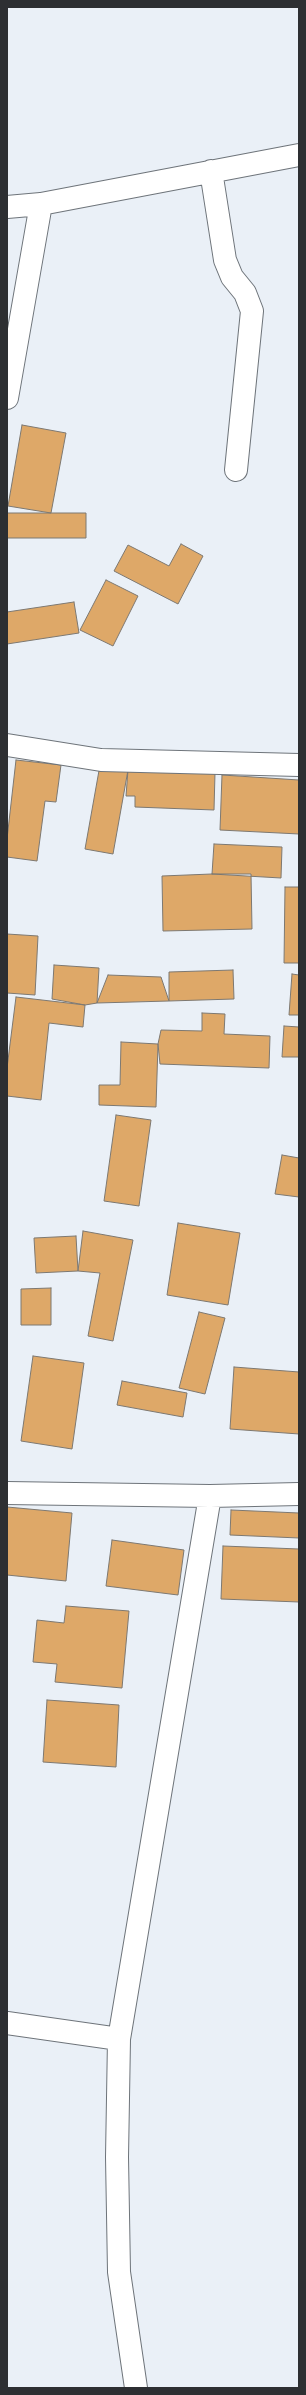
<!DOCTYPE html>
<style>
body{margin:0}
#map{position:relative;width:306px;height:2395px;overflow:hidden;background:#eaf0f7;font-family:"Open Sans",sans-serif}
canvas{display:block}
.frame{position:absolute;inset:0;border:8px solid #2d2f32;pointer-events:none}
</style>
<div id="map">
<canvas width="306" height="2395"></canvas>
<div class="frame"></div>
</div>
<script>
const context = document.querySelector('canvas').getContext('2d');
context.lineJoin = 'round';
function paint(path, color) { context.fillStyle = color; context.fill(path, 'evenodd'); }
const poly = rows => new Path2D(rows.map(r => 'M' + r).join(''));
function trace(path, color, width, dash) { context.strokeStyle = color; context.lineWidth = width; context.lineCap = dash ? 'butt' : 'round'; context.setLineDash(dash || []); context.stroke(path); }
const building = poly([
 [22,425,66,433,51,513,8,506,22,425],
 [7,513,86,513,86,538,7,538,7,513],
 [181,544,203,556,178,604,114,571,128,545,169,566,181,544],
 [106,580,138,596,113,646,80,630,106,580],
 [74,602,79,633,7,644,7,612,74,602],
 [16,760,61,765,56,802,45,801,37,861,7,857,7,839,16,760],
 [100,765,128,770,113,854,85,849,100,765],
 [128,770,215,773,214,810,135,807,135,796,126,796,128,770],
 [222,775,299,780,299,834,220,830,222,775],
 [214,844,282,847,281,878,212,874,214,844],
 [212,874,251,874,252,929,163,931,162,876,212,874],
 [285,887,299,887,299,963,284,963,285,887],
 [7,934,38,936,35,995,7,993,7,934],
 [54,965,99,968,97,1003,85,1005,52,999,54,965],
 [233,970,234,999,169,1001,169,972,233,970],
 [292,974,299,975,299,1015,289,1015,292,974],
 [108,975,161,977,169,1001,97,1003,108,975],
 [16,997,85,1005,83,1027,49,1023,41,1100,7,1096,7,1068,16,997],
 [202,1013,225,1014,224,1034,270,1036,269,1068,160,1064,158,1044,161,1030,202,1031,202,1013],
 [284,1026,299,1027,299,1057,282,1057,284,1026],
 [121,1042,158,1044,156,1107,99,1105,99,1085,120,1085,121,1042],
 [116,1115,151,1120,139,1206,104,1201,116,1115],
 [282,1155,299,1158,299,1197,275,1194,282,1155],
 [178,1223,240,1233,228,1305,167,1295,178,1223],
 [83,1231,133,1240,113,1341,88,1336,100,1273,78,1271,83,1231],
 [76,1236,78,1271,36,1273,34,1238,76,1236],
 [51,1288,51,1325,21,1325,21,1289,51,1288],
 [199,1312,225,1318,205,1394,179,1388,199,1312],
 [33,1356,84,1363,72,1449,21,1441,33,1356],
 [234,1367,299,1372,299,1434,230,1429,234,1367],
 [122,1381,187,1393,183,1417,117,1405,122,1381],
 [7,1507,72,1513,66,1581,7,1575,7,1507],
 [231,1510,299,1513,299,1538,230,1535,231,1510],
 [112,1540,184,1550,178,1595,106,1586,112,1540],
 [223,1546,299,1549,299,1602,221,1599,223,1546],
 [66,1606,129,1611,122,1688,55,1682,57,1664,33,1662,37,1620,64,1623,66,1606],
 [47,1700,119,1705,116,1767,43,1762,47,1700]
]);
paint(building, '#dea868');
trace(building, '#7d7871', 1);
const street = poly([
 [211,171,225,260,232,277,245,293,252,311,236,470],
 [7,207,41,204,299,155],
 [7,398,41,204],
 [7,745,101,760,299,765],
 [7,1493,210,1496,299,1494],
 [7,2023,119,2039],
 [136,2388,119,2272,117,2157,119,2039,210,1496]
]);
trace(street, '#6e747a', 24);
trace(street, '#fff', 22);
</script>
